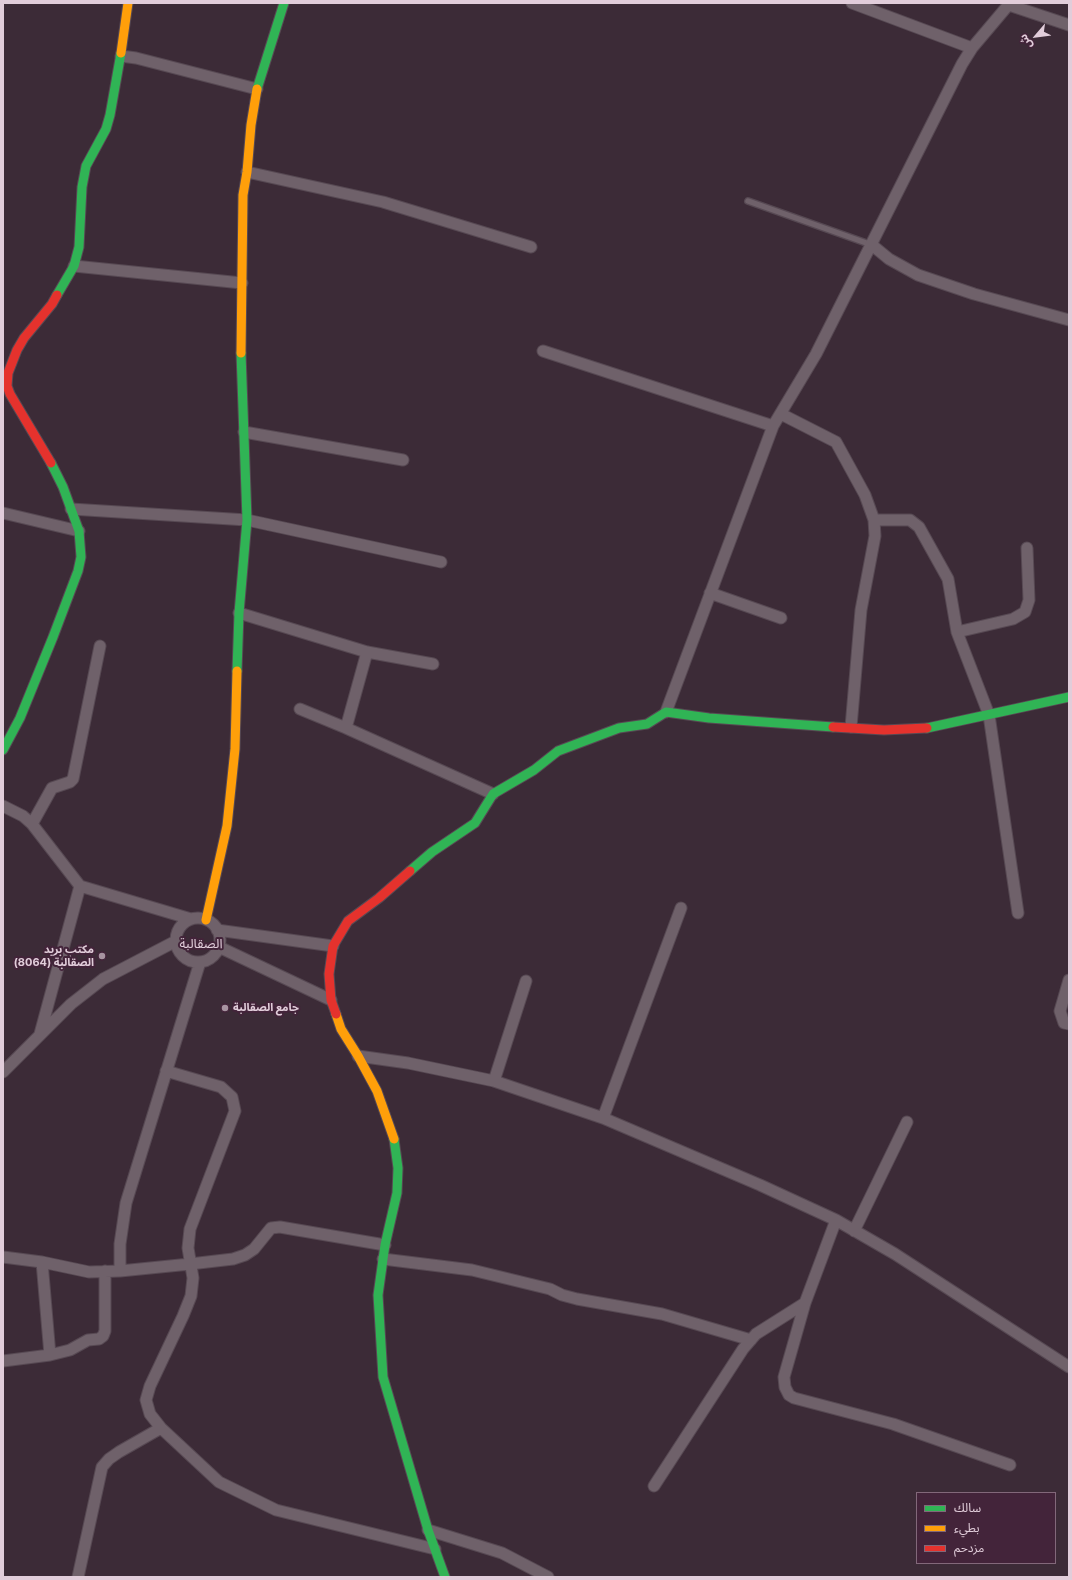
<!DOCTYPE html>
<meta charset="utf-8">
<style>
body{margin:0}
#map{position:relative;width:1072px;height:1580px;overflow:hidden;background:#3c2b37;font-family:Inter,"Noto Sans Arabic",sans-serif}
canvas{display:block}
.frame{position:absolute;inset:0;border:4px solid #e1cdda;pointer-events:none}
.legend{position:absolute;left:916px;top:1492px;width:140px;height:72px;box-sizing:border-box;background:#43243a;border:1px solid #82687a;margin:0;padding:5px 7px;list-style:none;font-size:12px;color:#e1cdda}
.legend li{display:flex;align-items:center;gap:8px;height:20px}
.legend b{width:20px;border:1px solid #82687a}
.north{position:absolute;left:1016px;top:16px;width:40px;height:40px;-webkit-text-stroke:3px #43243a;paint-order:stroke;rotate:242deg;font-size:11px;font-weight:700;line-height:16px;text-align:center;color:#e1cdda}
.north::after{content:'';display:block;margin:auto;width:14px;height:18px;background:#e1cdda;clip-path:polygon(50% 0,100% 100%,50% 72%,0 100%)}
</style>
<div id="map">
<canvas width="1072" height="1580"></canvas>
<div class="frame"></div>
<ul class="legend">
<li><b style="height:5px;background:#30b455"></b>سالك</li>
<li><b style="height:5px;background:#ff9f0a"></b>بطيء</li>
<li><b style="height:5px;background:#e5322d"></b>مزدحم</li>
</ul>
<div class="north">ش</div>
</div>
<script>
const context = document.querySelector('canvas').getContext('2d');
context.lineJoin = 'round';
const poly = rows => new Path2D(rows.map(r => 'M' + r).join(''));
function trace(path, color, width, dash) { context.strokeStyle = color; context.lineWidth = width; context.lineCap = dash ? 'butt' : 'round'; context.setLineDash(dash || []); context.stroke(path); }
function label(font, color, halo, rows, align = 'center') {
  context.font = font + ' Inter,"Noto Sans Arabic",sans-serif'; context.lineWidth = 4; context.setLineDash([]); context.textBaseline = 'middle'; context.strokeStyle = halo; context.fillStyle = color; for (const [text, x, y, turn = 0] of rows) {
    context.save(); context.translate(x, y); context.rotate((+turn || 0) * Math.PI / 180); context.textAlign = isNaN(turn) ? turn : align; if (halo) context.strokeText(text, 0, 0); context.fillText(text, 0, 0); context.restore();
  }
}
const lane = poly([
 [748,201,872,245]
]);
const street = poly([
 [852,3,972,48],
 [1009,5,1069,25],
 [121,56,136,58,257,89],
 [247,172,383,202,531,247],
 [872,245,889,259,918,275,974,294,1069,320],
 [74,266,242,283],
 [543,351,773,426],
 [781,414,836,442,865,495,874,520,875,536,861,610,851,727],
 [244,432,403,460],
 [71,509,247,520,441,562],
 [3,513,79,531],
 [874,520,910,520,919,527,948,579,957,632,989,715,1018,913],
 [710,593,781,618],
 [239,613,367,652,433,664],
 [957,632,1013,619,1025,612,1029,600,1027,548],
 [300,709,346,728,493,794],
 [666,712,773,426,816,354,962,64,972,48,1010,3],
 [346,728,367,652],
 [3,806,23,816,32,824,80,886,191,919],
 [32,824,52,788,70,782,73,779,100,646],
 '176 940a22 22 0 1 1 44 0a22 22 0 1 1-44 0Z',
 [217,930,333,946],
 [219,947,331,1000],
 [1069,980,1060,1011,1064,1023,1069,1024],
 [40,1034,80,886],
 [358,1056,408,1063,494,1081,603,1118,760,1185,836,1220,895,1254,1069,1367],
 [166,1071,221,1087,232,1097,235,1111,190,1229,188,1248,193,1278,191,1296,183,1316,150,1386,146,1400,150,1414,161,1428,219,1482,276,1510,435,1549],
 [3,1072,71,1004,103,979,176,941],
 [494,1081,526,981],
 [603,1118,681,908],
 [836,1220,805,1303,784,1377,785,1387,789,1395,794,1398,893,1424,1010,1465],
 [854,1231,907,1122],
 [3,1257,42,1262,89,1272,120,1271,190,1264,233,1259,245,1255,254,1249,271,1228,280,1227,385,1245],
 [383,1259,472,1270,550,1289,562,1295,577,1299,662,1314,751,1340],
 [42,1262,50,1355],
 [120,1271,120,1244,126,1203,200,962],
 [3,1361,50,1355,70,1350,88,1340,99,1339,103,1336,105,1331,105,1271],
 [654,1486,743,1349,756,1334,805,1303],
 [428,1530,502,1553,548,1577],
 [78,1577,102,1467,109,1459,119,1452,161,1428]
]);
const fast = poly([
 [257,89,284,3],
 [57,295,74,266,79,247,82,187,86,166,106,129,110,115,121,53],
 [237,671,239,613,247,520,241,353],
 [927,728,1069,697],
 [3,750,20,718,53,637,78,571,81,557,79,531,63,487,51,463],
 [410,871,432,852,475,823,493,794,534,770,558,751,619,728,647,724,666,712,709,718,833,727],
 [394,1139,398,1168,397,1193,385,1245,378,1295,383,1377,428,1530,445,1577]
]);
const slow = poly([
 [121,53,128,3],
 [241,353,243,195,247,172,251,125,257,89],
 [206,920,227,826,235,749,237,671],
 [336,1014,341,1029,358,1056,377,1091,394,1139]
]);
const jam = poly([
 [51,463,10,394,7,386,8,373,17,350,24,338,52,304,57,295],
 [833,727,884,730,927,728],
 [336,1014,331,1000,329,974,333,946,348,921,379,898,410,871]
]);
trace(lane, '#574953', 8);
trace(street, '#574953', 13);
trace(fast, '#574953', 11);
trace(slow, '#574953', 11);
trace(jam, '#574953', 11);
trace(lane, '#6f616a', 5.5);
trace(street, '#6f616a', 11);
trace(fast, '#30b455', 9);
trace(slow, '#ff9f0a', 9);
trace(jam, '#e5322d', 9);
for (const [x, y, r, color] of [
 [102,956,4,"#a794a1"],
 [225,1008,4,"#a794a1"]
]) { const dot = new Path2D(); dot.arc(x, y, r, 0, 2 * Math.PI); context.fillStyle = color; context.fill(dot); trace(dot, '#43243a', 1.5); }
label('bold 11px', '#e1cdda', '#43243a', [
 ["مكتب بريد",94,950],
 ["الصقالبة (8064)",94,963],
 ["جامع الصقالبة",233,1008,"left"]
], 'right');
label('13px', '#e1cdda', '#43243a', [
 ["الصقالبة",201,944]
]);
</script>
